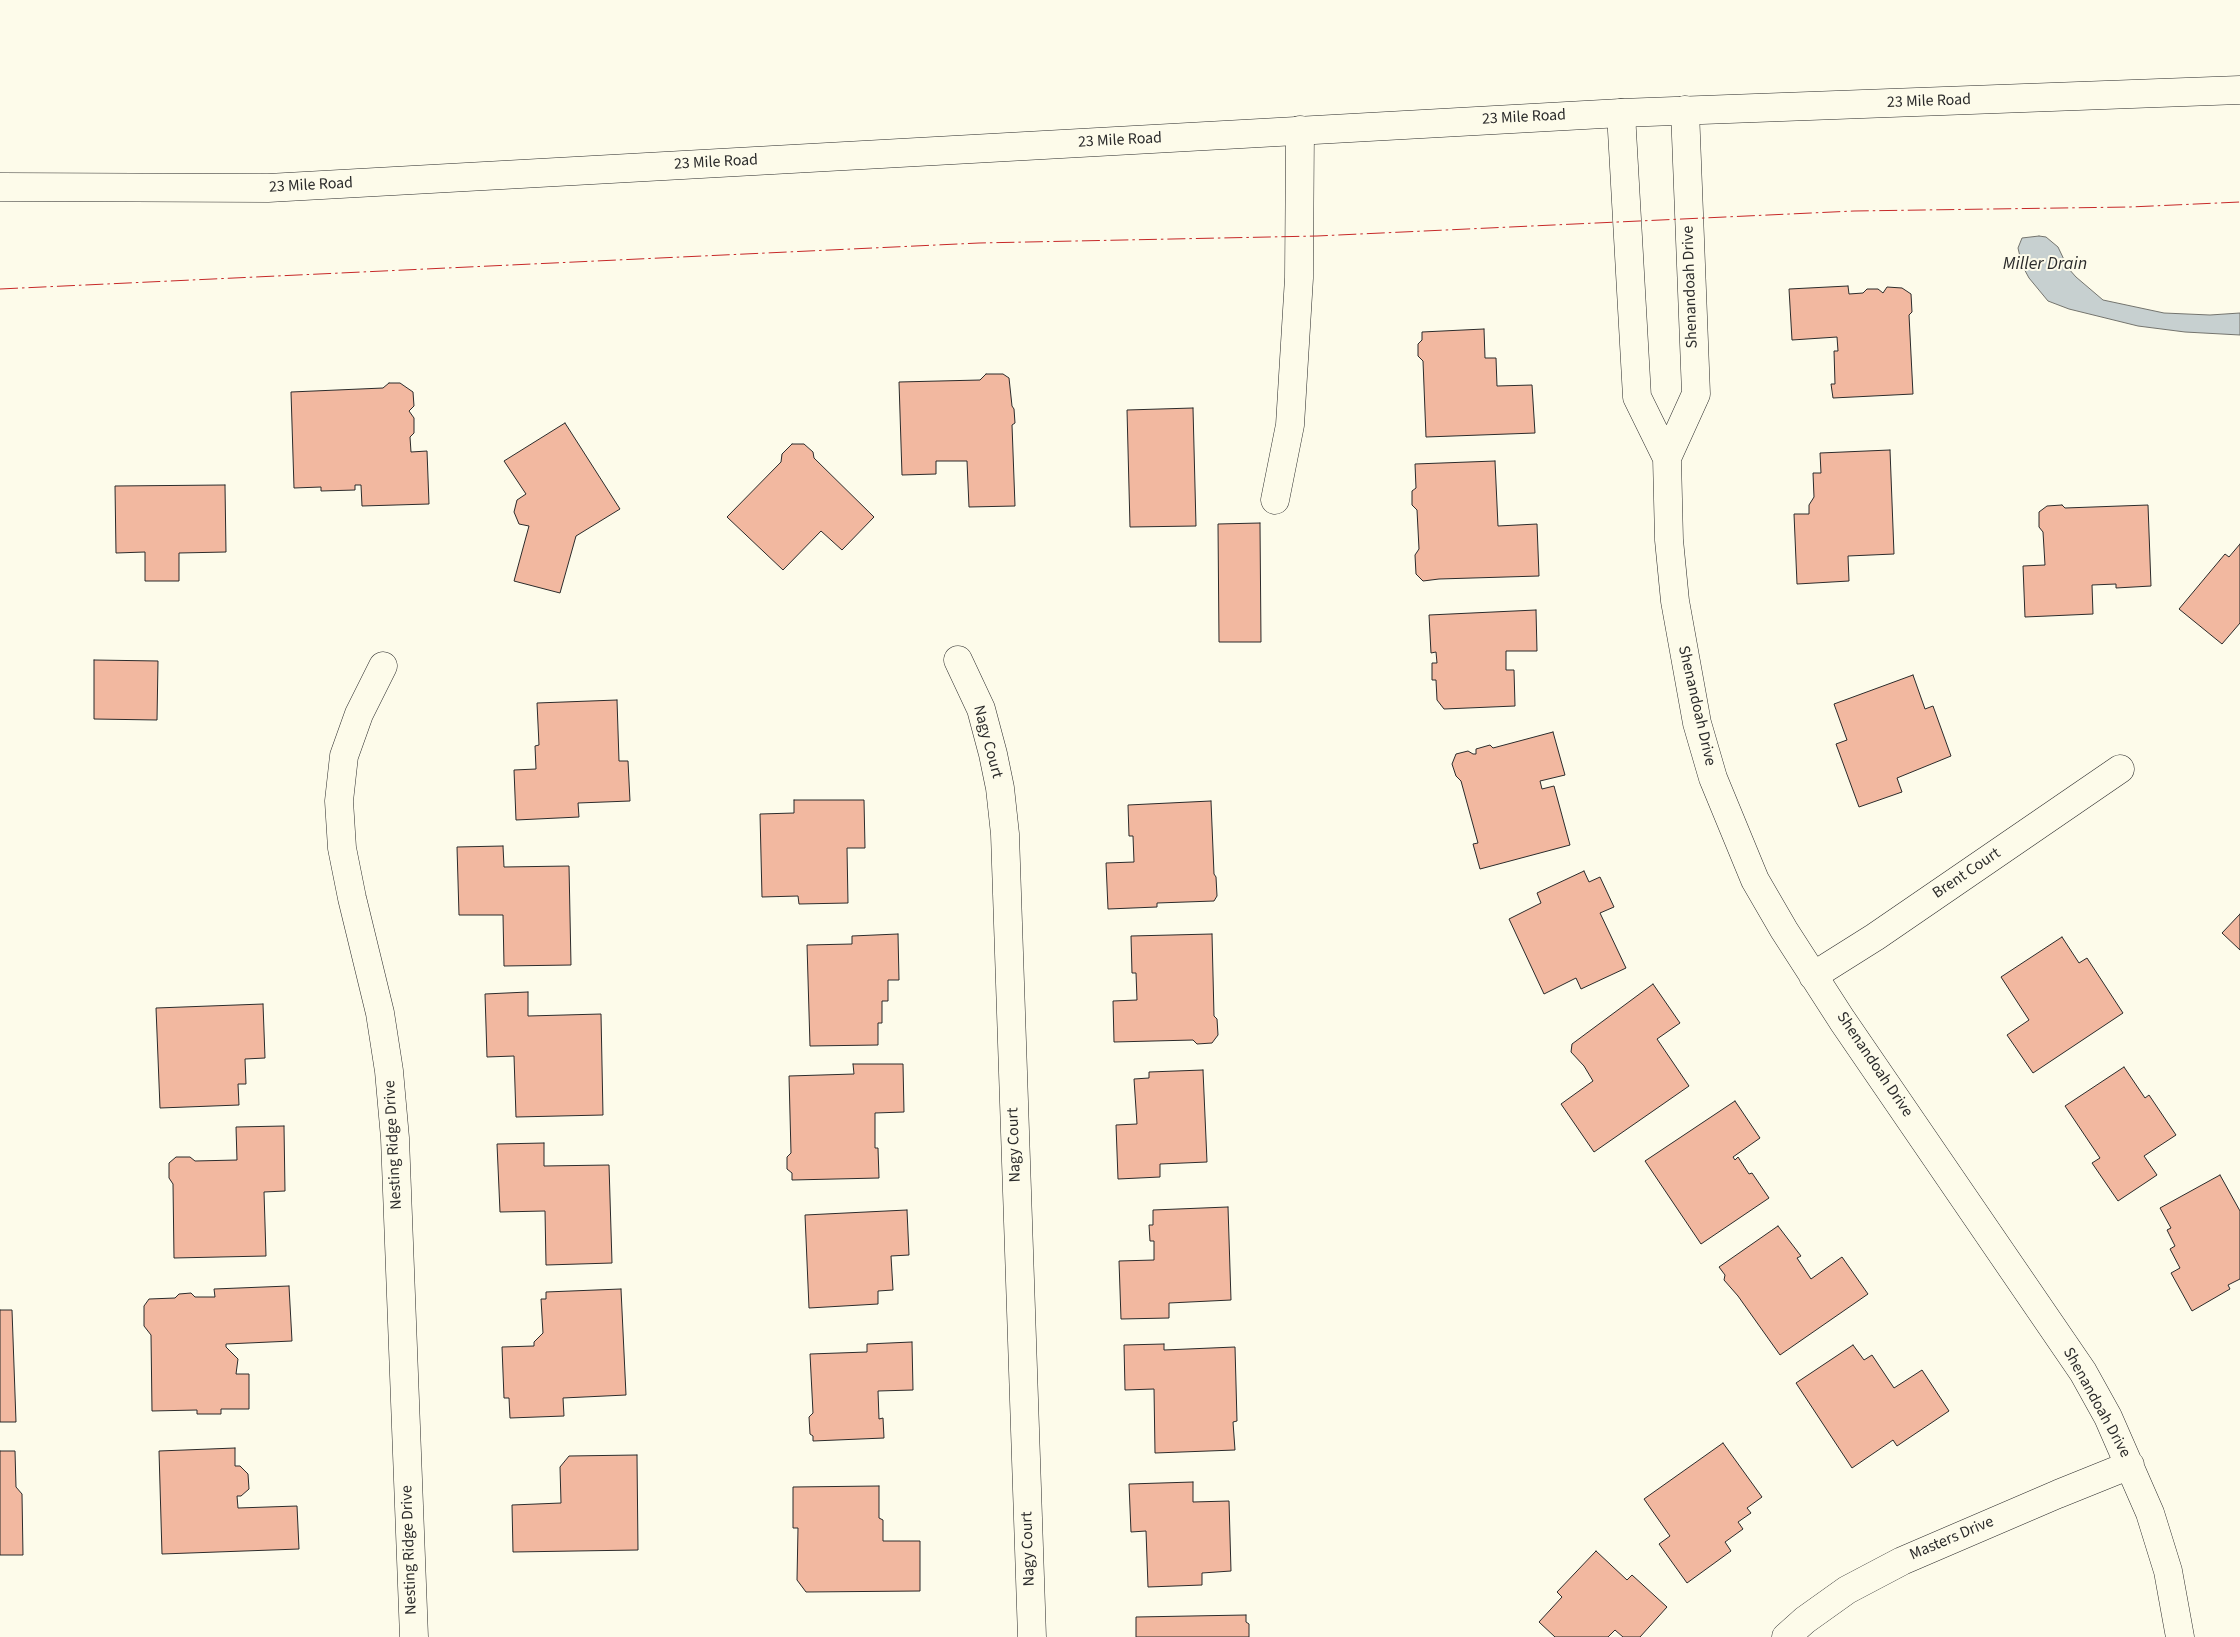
<!DOCTYPE html>
<style>
body{margin:0}
canvas{display:block;background:#fdfbea}
</style>
<canvas width="2240" height="1637"></canvas>
<script>
const context = document.querySelector('canvas').getContext('2d');
context.lineJoin = 'round';
function paint(path, color) { context.fillStyle = color; context.fill(path, 'evenodd'); }
const poly = rows => new Path2D(rows.map(r => 'M' + r).join(''));
function trace(path, color, width, dash) { context.strokeStyle = color; context.lineWidth = width; context.lineCap = dash ? 'butt' : 'round'; context.setLineDash(dash || []); context.stroke(path); }
function label(font, color, halo, rows, align = 'center') {
  context.font = font + ' "Source Sans 3",sans-serif'; context.lineWidth = 4; context.setLineDash([]); context.textBaseline = 'middle'; context.strokeStyle = halo; context.fillStyle = color; for (const [text, x, y, turn = 0] of rows) {
    context.save(); context.translate(x, y); context.rotate((+turn || 0) * Math.PI / 180); context.textAlign = isNaN(turn) ? turn : align; if (halo) context.strokeText(text, 0, 0); context.fillText(text, 0, 0); context.restore();
  }
}
const water = poly([
 [2039,236,2046,237,2058,247,2068,268,2076,277,2103,300,2164,313,2210,315,2240,313,2240,335,2185,332,2138,326,2069,309,2048,301,2029,278,2022,265,2018,248,2022,238,2039,236]
]);
paint(water, '#c7d0d0');
trace(water, '#74746e', 1);
const building = poly([
 [1848,286,1849,294,1863,293,1867,289,1878,289,1883,293,1887,287,1902,288,1911,294,1912,312,1909,315,1913,394,1833,398,1831,384,1835,384,1834,351,1838,351,1837,337,1792,340,1789,289,1848,286],
 [1484,329,1485,358,1496,358,1497,386,1532,385,1535,433,1426,437,1423,361,1418,356,1418,344,1422,340,1422,332,1484,329],
 [986,374,1003,374,1009,378,1012,406,1014,409,1015,423,1012,425,1015,506,969,507,967,461,936,461,936,474,902,475,899,382,980,380,986,374],
 [389,383,400,383,413,392,414,406,409,411,414,418,414,433,410,437,411,452,427,451,429,504,362,506,361,485,355,485,355,490,321,491,321,487,294,488,291,392,383,388,389,383],
 [1193,408,1196,526,1130,527,1127,410,1193,408],
 [565,423,620,509,576,536,560,593,514,581,529,526,519,524,514,512,517,500,526,494,504,461,565,423],
 [792,444,804,444,813,452,814,458,874,517,842,550,821,531,783,570,727,517,781,462,782,454,792,444],
 [1890,450,1894,554,1848,556,1849,581,1797,584,1794,514,1809,514,1809,505,1814,497,1813,473,1821,473,1820,453,1890,450],
 [1495,461,1498,526,1537,524,1539,576,1439,579,1423,581,1416,574,1415,555,1419,549,1417,510,1412,505,1412,491,1416,488,1415,464,1495,461],
 [225,485,226,552,179,553,179,581,145,581,145,552,116,553,115,486,225,485],
 [2062,505,2065,508,2148,505,2151,586,2116,588,2116,584,2092,585,2093,614,2025,617,2023,566,2045,565,2043,532,2039,527,2039,512,2047,506,2062,505],
 [1260,523,1261,642,1219,642,1218,524,1260,523],
 [2240,544,2240,623,2222,644,2179,609,2225,554,2229,557,2240,544],
 [1536,610,1537,651,1506,651,1506,670,1514,670,1515,706,1444,709,1437,700,1436,680,1432,680,1432,663,1437,663,1436,652,1431,653,1429,615,1536,610],
 [94,660,158,661,157,720,94,719,94,660],
 [1913,675,1925,709,1933,706,1951,756,1897,778,1902,792,1859,807,1836,744,1847,740,1834,704,1913,675],
 [617,700,619,761,628,761,630,801,578,803,579,817,516,820,514,770,536,769,535,746,539,745,537,703,617,700],
 [1553,732,1565,775,1540,781,1542,789,1554,786,1570,845,1480,869,1473,844,1478,843,1461,781,1456,776,1452,764,1456,754,1468,751,1473,754,1476,754,1476,749,1490,745,1493,748,1553,732],
 [794,800,864,800,865,848,847,848,848,903,799,904,798,896,762,897,760,814,794,813,794,800],
 [1211,801,1214,874,1216,877,1217,896,1214,901,1157,903,1157,907,1108,909,1106,863,1134,862,1133,836,1129,836,1128,805,1211,801],
 [503,846,504,867,569,866,571,965,504,966,503,915,459,915,457,847,503,846],
 [1584,871,1589,882,1600,877,1614,907,1600,913,1626,968,1581,989,1576,978,1544,994,1509,919,1541,903,1537,893,1584,871],
 [2240,914,2240,950,2222,933,2240,914],
 [898,934,899,980,888,980,888,1001,882,1001,882,1023,878,1023,878,1045,810,1046,807,945,852,944,852,936,898,934],
 [1212,934,1214,1016,1217,1019,1218,1035,1212,1043,1197,1044,1193,1040,1114,1042,1113,1001,1137,1000,1136,973,1132,973,1131,936,1212,934],
 [2062,937,2079,963,2087,958,2123,1013,2033,1073,2007,1035,2029,1020,2001,977,2062,937],
 [1653,984,1680,1023,1657,1039,1689,1086,1594,1152,1561,1104,1593,1081,1584,1066,1571,1052,1572,1044,1653,984],
 [528,992,528,1016,601,1014,603,1115,516,1117,514,1056,487,1057,485,994,528,992],
 [263,1004,265,1058,245,1059,246,1084,238,1084,239,1105,160,1108,156,1008,263,1004],
 [853,1064,903,1064,904,1112,875,1113,875,1148,878,1148,879,1178,792,1180,792,1173,787,1169,787,1157,791,1153,789,1076,854,1074,853,1064],
 [2124,1067,2145,1098,2149,1095,2176,1135,2144,1156,2157,1175,2118,1201,2092,1163,2100,1158,2065,1106,2124,1067],
 [1203,1070,1207,1162,1160,1164,1160,1177,1118,1179,1116,1125,1137,1124,1134,1079,1149,1078,1149,1072,1203,1070],
 [1735,1101,1760,1138,1733,1157,1735,1160,1738,1157,1749,1174,1752,1173,1769,1198,1701,1244,1645,1161,1735,1101],
 [284,1126,285,1191,264,1192,266,1256,174,1258,173,1184,169,1178,169,1163,176,1157,190,1157,195,1161,237,1160,236,1127,284,1126],
 [544,1143,544,1166,609,1165,612,1263,546,1265,545,1211,500,1212,497,1144,544,1143],
 [2220,1175,2240,1211,2240,1279,2228,1285,2230,1289,2192,1311,2171,1273,2180,1268,2170,1249,2175,1246,2167,1230,2171,1228,2160,1208,2220,1175],
 [1228,1207,1231,1300,1169,1303,1169,1318,1121,1319,1119,1261,1154,1260,1154,1241,1150,1241,1149,1225,1153,1225,1153,1210,1228,1207],
 [907,1210,909,1255,891,1256,893,1290,878,1291,878,1304,809,1308,805,1215,907,1210],
 [1778,1226,1801,1256,1797,1258,1811,1279,1842,1257,1868,1294,1780,1355,1738,1296,1724,1280,1725,1275,1719,1267,1778,1226],
 [289,1286,292,1341,226,1344,226,1347,238,1359,236,1374,249,1374,249,1409,221,1409,221,1414,197,1414,197,1410,152,1411,151,1335,144,1326,144,1306,149,1299,175,1298,179,1294,191,1293,195,1297,215,1297,214,1289,289,1286],
 [621,1289,626,1395,563,1398,564,1416,510,1418,509,1398,504,1398,502,1347,534,1346,534,1342,543,1333,541,1299,546,1299,546,1292,621,1289],
 [0,1310,12,1310,16,1422,0,1422,0,1310],
 [912,1342,913,1390,878,1391,879,1419,883,1418,884,1438,813,1441,813,1436,810,1434,809,1417,813,1413,810,1354,867,1352,867,1344,912,1342],
 [1164,1344,1164,1350,1235,1347,1237,1421,1233,1422,1235,1450,1155,1453,1154,1389,1125,1390,1124,1345,1164,1344],
 [1853,1345,1864,1360,1872,1355,1894,1388,1922,1370,1949,1411,1897,1446,1893,1440,1852,1468,1796,1383,1853,1345],
 [1723,1443,1762,1497,1747,1508,1751,1513,1738,1522,1743,1529,1725,1542,1731,1551,1687,1583,1659,1544,1670,1536,1644,1499,1723,1443],
 [235,1448,235,1466,240,1466,248,1474,249,1489,241,1496,237,1496,238,1508,297,1506,299,1549,162,1554,159,1451,235,1448],
 [0,1451,15,1451,16,1487,22,1494,23,1555,0,1555,0,1451],
 [637,1455,638,1550,513,1552,512,1505,561,1503,560,1467,569,1456,637,1455],
 [1193,1482,1193,1502,1229,1501,1231,1571,1202,1573,1202,1585,1148,1587,1146,1531,1131,1532,1129,1484,1193,1482],
 [879,1486,879,1518,883,1520,883,1541,920,1541,920,1591,806,1592,797,1580,798,1528,793,1528,793,1487,879,1486],
 [1596,1551,1627,1580,1632,1575,1667,1607,1640,1637,1623,1637,1615,1630,1608,1637,1555,1637,1539,1622,1562,1597,1557,1592,1596,1551],
 [1246,1615,1246,1622,1249,1624,1249,1637,1136,1637,1136,1617,1246,1615]
]);
paint(building, '#f2b8a0');
trace(building, '#2b2b2b', 1);
const minor = poly([
 [1621,113,1637,397,1667,458,1669,540,1675,601,1697,723,1713,778,1755,880,1784,930,1842,1020,2083,1372,2108,1417,2150,1513,2168,1571,2180,1637],
 [1667,458,1696,394,1685,110],
 [1275,500,1290,425,1299,278,1300,130],
 [958,660,981,709,993,754,1000,788,1005,834,1032,1637],
 [383,666,359,714,344,756,339,801,342,848,352,898,380,1013,389,1071,395,1138,414,1637],
 [1813,976,1875,937,2120,769],
 [1786,1637,1805,1620,1847,1590,1902,1561,2058,1494,2130,1465]
]);
const major = poly([
 [0,187,268,188,1621,113,2240,90]
]);
trace(minor, '#2b2b2b', 29);
trace(major, '#2b2b2b', 29);
trace(minor, '#fdfbea', 28);
trace(major, '#fdfbea', 28);
trace(poly([
 [0,289,979,243,1317,236,1854,211,2130,207,2240,202]
]), '#c62828', 1, [18, 4, 2.5, 4]);
label('16px', '#2b2b2b', '#fdfbea', [
 ["23 Mile Road",1929,102,-2],
 ["23 Mile Road",1524,118,-3],
 ["23 Mile Road",1120,141,-3],
 ["23 Mile Road",716,163,-3],
 ["23 Mile Road",311,186,-3],
 ["Shenandoah Drive",1691,287,-92],
 ["Shenandoah Drive",1696,706,77],
 ["Nagy Court",987,742,75],
 ["Brent Court",1967,874,-34],
 ["Shenandoah Drive",1874,1065,56],
 ["Nesting Ridge Drive",394,1145,-93],
 ["Nagy Court",1015,1145,-92],
 ["Shenandoah Drive",2096,1403,61],
 ["Masters Drive",1952,1539,-23],
 ["Nagy Court",1029,1549,-92],
 ["Nesting Ridge Drive",410,1550,-92]
]);
label('italic 18px', '#2b2b2b', '#fdfbea', [
 ["Miller Drain",2045,265]
]);
</script>
